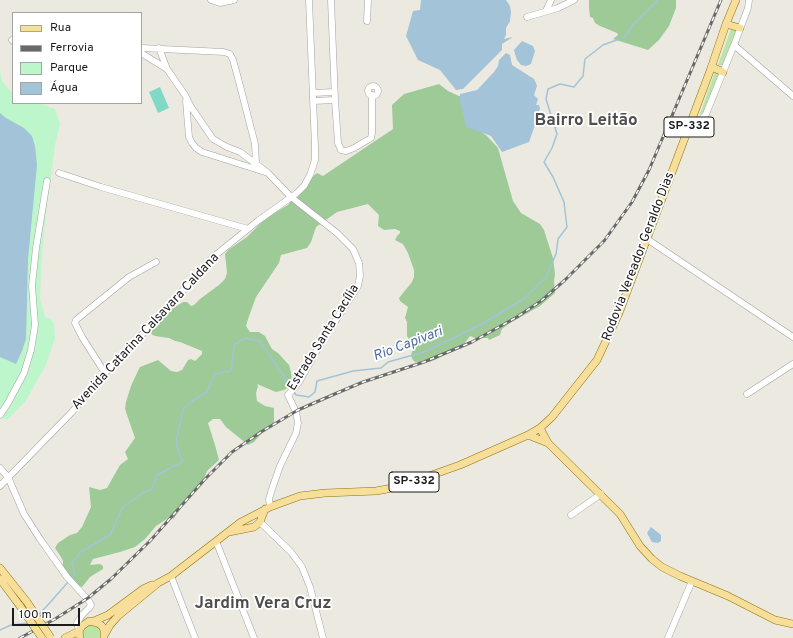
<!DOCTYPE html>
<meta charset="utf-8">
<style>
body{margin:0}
#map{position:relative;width:793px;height:638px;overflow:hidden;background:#eceae0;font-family:Overpass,sans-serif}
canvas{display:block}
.legend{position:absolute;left:12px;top:12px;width:130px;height:92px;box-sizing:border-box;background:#fff;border:1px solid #a4a4a4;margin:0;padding:5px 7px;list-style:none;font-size:12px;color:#1b1b1b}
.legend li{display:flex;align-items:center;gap:8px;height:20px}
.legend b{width:20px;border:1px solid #a4a4a4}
.scale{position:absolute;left:12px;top:608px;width:68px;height:18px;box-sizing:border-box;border:2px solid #1b1b1b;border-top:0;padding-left:5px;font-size:12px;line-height:14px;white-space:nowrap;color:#1b1b1b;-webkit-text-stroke:3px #fff;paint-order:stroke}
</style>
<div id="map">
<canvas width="793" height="638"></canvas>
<ul class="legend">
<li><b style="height:5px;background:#f7de9a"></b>Rua</li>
<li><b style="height:5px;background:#696969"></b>Ferrovia</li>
<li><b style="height:11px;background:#bdf6cb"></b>Parque</li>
<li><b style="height:11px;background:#a2c3d8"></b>Água</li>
</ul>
<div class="scale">100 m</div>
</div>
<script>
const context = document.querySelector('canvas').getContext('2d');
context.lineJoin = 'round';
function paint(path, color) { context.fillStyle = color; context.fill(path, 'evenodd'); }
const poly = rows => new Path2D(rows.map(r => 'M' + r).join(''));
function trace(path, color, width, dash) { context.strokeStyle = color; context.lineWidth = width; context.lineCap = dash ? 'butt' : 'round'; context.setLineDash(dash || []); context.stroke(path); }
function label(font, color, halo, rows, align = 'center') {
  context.font = font + ' Overpass,sans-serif'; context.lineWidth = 3.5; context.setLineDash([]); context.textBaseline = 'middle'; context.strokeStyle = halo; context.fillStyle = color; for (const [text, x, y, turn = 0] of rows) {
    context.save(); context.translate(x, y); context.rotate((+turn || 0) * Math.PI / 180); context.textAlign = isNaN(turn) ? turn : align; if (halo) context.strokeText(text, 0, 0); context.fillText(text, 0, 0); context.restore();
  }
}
paint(poly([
 [734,28,736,29,735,34,723,65,718,65,731,29],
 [717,71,720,75,704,114,700,114,715,72],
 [91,624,99,627,101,631,100,638,83,638,82,633,85,627]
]), '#bbe5a7');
paint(poly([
 [589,0,676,0,676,8,669,26,659,40,648,50,613,39,618,35,617,33,600,26,595,23,593,18,590,17,589,7],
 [439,84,448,91,459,96,466,96,478,130,487,136,498,148,513,201,521,213,540,224,544,230,553,258,555,274,554,281,555,293,540,306,510,323,502,329,500,335,489,340,488,338,475,338,470,336,461,348,450,352,435,360,429,362,415,362,413,360,411,356,413,347,407,336,407,322,405,318,408,307,400,301,399,298,412,282,414,277,414,270,408,253,403,244,395,240,397,236,400,233,400,231,395,229,384,230,378,226,379,215,368,204,337,212,316,227,311,242,307,248,281,255,279,263,256,297,248,319,246,326,250,332,259,332,265,336,272,349,278,353,289,365,291,372,292,379,291,386,284,390,276,392,257,384,258,386,256,393,257,401,265,406,274,408,274,424,262,433,254,442,248,445,226,427,220,419,213,419,208,423,215,445,219,460,207,471,203,481,193,494,184,503,173,520,173,515,156,526,145,539,135,547,120,552,93,559,90,565,100,564,103,566,103,569,90,577,82,587,77,585,63,567,63,561,61,557,55,548,58,543,70,535,77,533,82,527,91,507,89,487,100,490,107,488,120,465,128,459,125,452,135,438,125,409,126,402,131,386,137,373,140,367,158,360,171,371,177,372,182,370,188,360,191,359,195,361,202,354,202,351,180,342,175,341,169,338,155,336,148,332,167,312,183,302,187,302,191,306,194,305,200,299,219,285,225,279,227,273,225,254,228,250,247,237,266,218,288,205,305,183,317,173,323,176,393,129,392,105,404,94]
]), '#9dca96');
paint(poly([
 [0,70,2,81,13,94,13,103,39,103,55,109,60,124,55,145,44,230,41,270,40,299,45,317,52,320,54,324,55,339,45,367,25,402,7,420,0,417]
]), '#bdf6cb');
paint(poly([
 [160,87,169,108,158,113,149,92]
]), '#80d9c5');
paint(poly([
 [421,0,506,0,510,6,511,12,510,21,506,28,506,35,504,39,513,37,502,44,502,50,463,89,456,90,440,70,418,60,406,36,413,11,420,10],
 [522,41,533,46,535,51,531,64,526,66,521,65,517,60,515,54,514,50],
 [506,53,510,55,512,65,534,79,536,83,537,86,534,95,538,99,536,105,539,105,540,109,538,113,539,117,536,122,529,142,502,152,491,136,466,127,460,101,460,94,477,90,494,72,498,66,499,60],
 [0,113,6,118,24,128,32,136,35,146,37,165,28,259,26,339,22,351,16,364,0,357],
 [651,527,661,535,661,541,658,543,652,542,647,533]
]), '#a2c3d8');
trace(poly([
 [294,392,296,395,309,397,315,392,317,381,353,371,381,368,388,362,424,352,480,325,525,298,546,277,556,254,558,239,567,227,564,202,553,177,544,162,552,148,557,134,546,99,548,89,560,84,574,87,583,76,585,59,603,45,625,37,632,26,658,0],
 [71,578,75,575,72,563,82,551,110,535,123,507,143,493,152,489,157,475,182,462,176,442,183,409,192,401,207,392,215,374,231,371,234,345,245,338,260,341,291,387],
 [38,615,46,607,69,581],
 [0,630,11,625,29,623]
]), '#a2c3d8', 1.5);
const minor = poly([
 [211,0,220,3,234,0],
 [331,0,335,100,338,143,341,150,346,151,354,148,371,138,372,133,372,95],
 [546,11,551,0],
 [527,17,558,8,574,0],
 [367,21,368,0],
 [12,40,13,41],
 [734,45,793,96],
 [141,48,224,52,230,54,233,60,238,78,255,144,256,163],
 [159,48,167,69,185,95,191,107,213,139,227,147,240,152,268,173,291,197,337,233,353,249,359,263,360,276,358,286,321,343,299,382,288,395,296,412,298,423,296,433,280,466,272,489,269,499,270,507],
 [141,53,167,69],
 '368 91a5 5 0 1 1 10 0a5 5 0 1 1-10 0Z',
 [313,93,334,92],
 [186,101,189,137,192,143,196,148,202,152,265,172],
 [313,101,335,100],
 [686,136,706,114,734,45,748,8,749,0],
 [59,173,101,187,248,229],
 [647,239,793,337],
 [105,373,82,337,75,323,76,320,129,277,156,262],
 [747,394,793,364],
 [0,415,8,403,24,373,31,350,35,325,32,286,36,248,47,181],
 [0,468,8,477,24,514,40,539,67,577,89,601,91,605,89,608,82,615,77,623,79,630],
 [0,486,72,412,105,373,156,320,212,258,259,220,297,193,304,186,310,175,315,160,315,147,309,0],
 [571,515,601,494],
 [260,522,291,552,302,567,310,587,323,638],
 [216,541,254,638],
 [171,576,195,638],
 [668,638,692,581]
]);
const major = poly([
 [726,24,740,28],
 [712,67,723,72],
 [540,428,548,443,620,514,640,546,652,559,662,567,680,576,728,596,775,620,793,624],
 [528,435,548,443],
 [229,532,254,527,260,522,265,509],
 [0,568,27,602],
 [0,579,20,606],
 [94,621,108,615,143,589,152,585],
 [105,634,110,625,118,616,158,583,171,576,241,522,270,507,300,496,325,493,376,491,398,487,460,465,528,435,540,428,552,417,597,360,619,313,710,71,726,24,736,0],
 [65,638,79,631],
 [80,638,79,631,82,626,89,621,98,623,102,626,104,630,104,637]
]);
trace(minor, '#a2a2a2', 7);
trace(major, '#8b7506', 8);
trace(minor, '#fff', 6);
trace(major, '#f7de9a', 7);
const rail = poly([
 [20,638,55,619,88,598,111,579,150,541,206,478,232,452,261,432,298,410,337,393,363,382,424,362,472,342,517,317,541,301,565,280,604,241,632,202,649,170,721,0]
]);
trace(rail, '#696969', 3);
trace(rail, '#fff', 1.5, [4.5]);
const majorBridge = poly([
 [27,602,51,638],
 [20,606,42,638]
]);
trace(majorBridge, '#8b7506', 8, []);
trace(majorBridge, '#f7de9a', 7);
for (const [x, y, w] of [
 [689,127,50],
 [414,482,50]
]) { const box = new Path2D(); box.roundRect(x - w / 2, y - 10, w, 20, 3); context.fillStyle = '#fff'; context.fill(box); trace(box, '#1b1b1b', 1); }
label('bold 12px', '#1b1b1b', null, [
 ["SP-332",689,127],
 ["SP-332",414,482]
]);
label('13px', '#1b1b1b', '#fff', [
 ["Rodovia Vereador Geraldo Dias",639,257,-69],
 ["Avenida Catarina Calsavara Caldana",146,332,-47],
 ["Estrada Santa Cacília",324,338,-58]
]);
label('italic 14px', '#4c6aa5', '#fff', [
 ["Rio Capivari",408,345,-21]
]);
label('bold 17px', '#4e4e4e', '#fff', [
 ["Bairro Leitão",586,122],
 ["Jardim Vera Cruz",263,605]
]);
</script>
